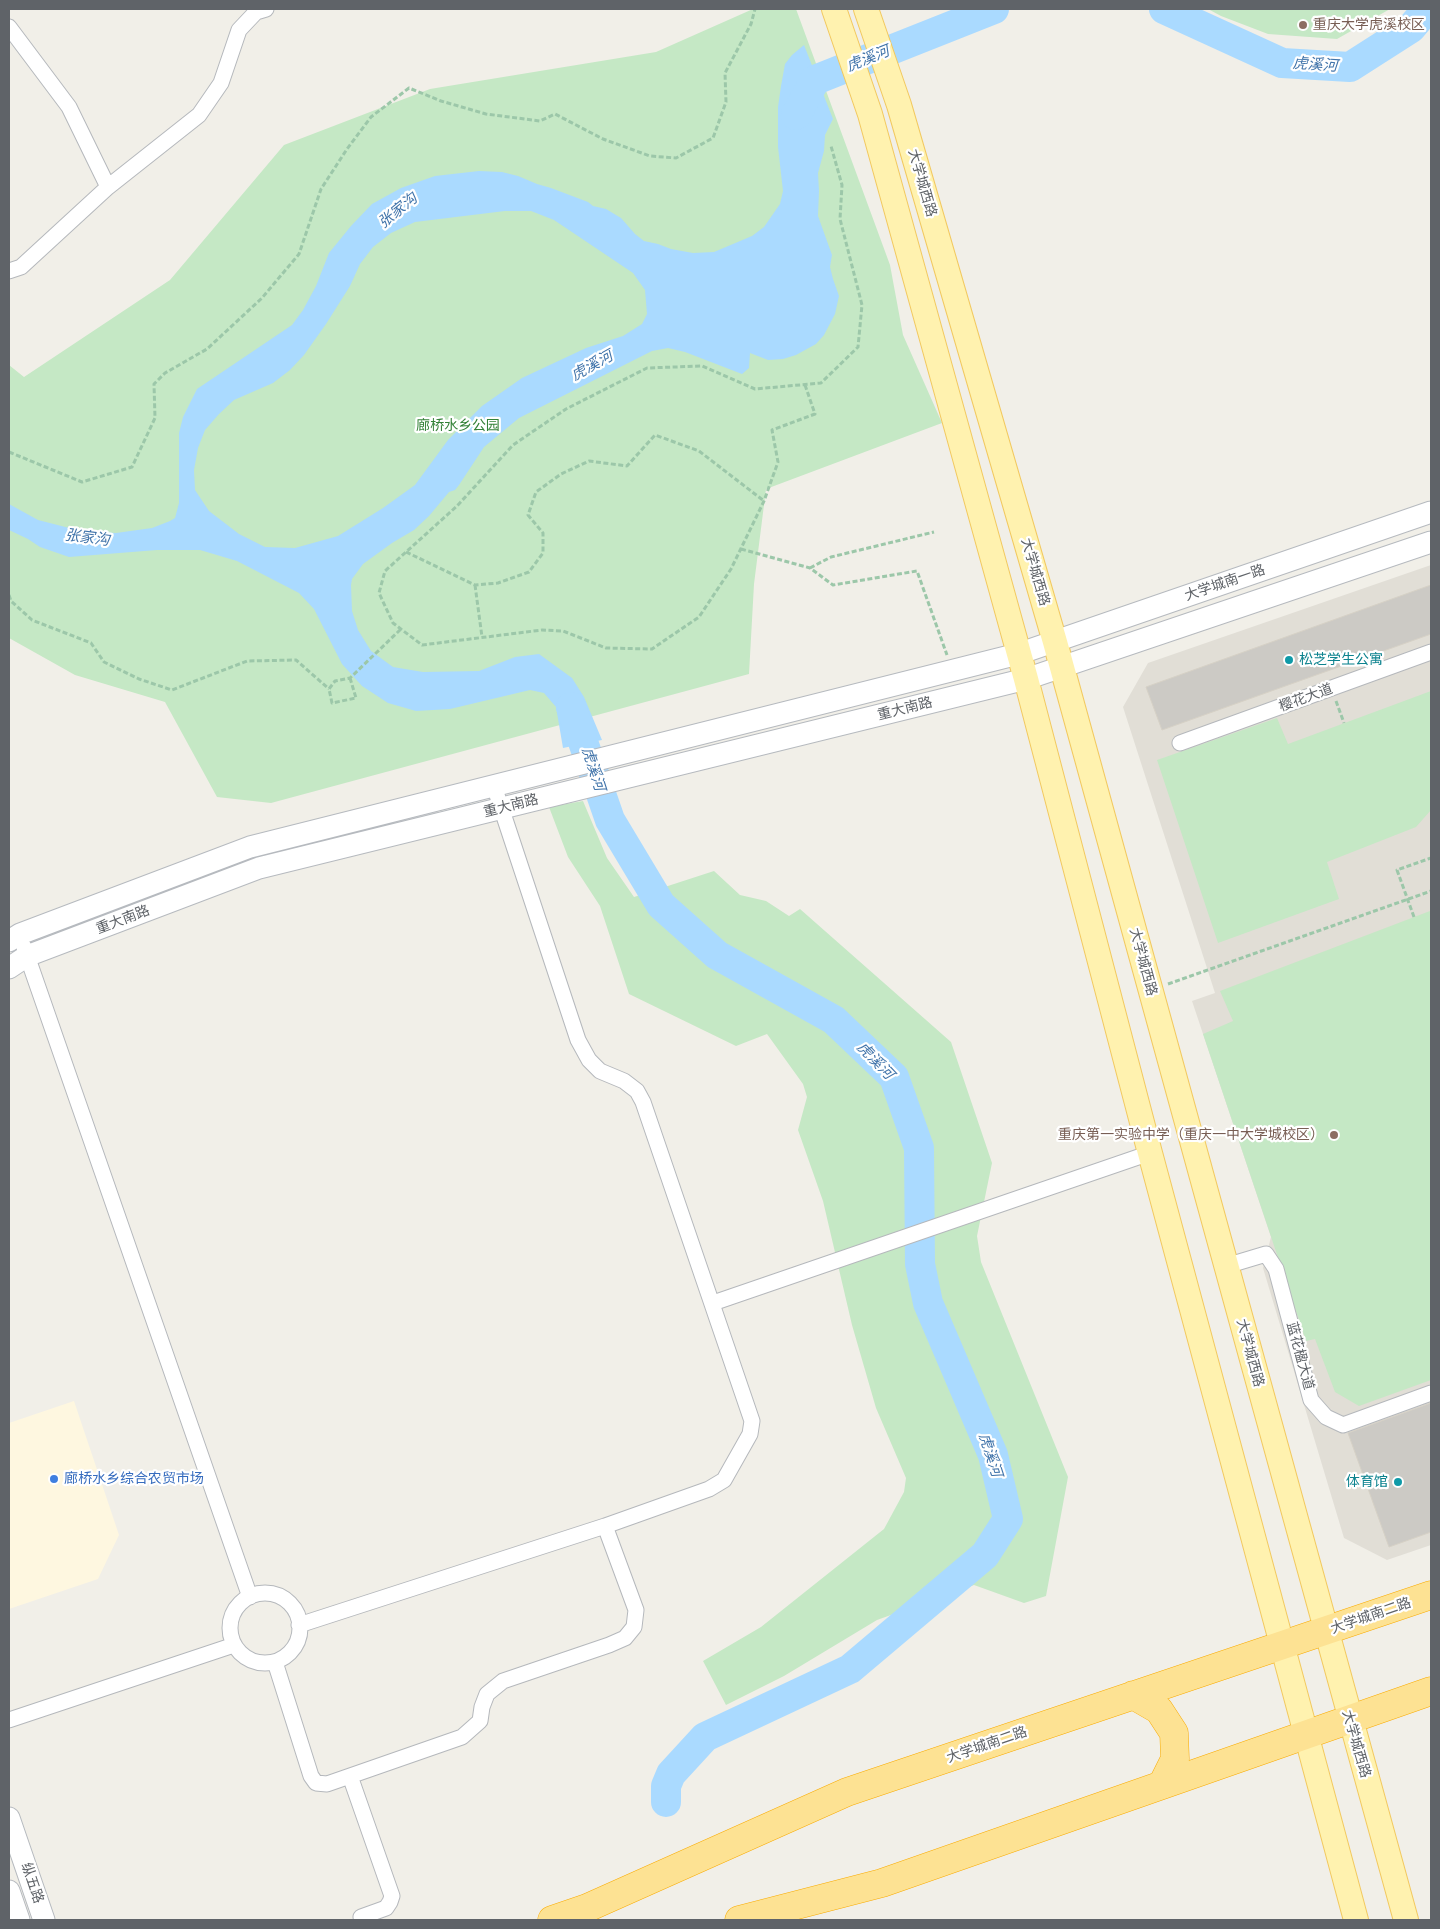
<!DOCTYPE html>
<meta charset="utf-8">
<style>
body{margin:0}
#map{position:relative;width:1440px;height:1929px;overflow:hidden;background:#f1efe8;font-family:"Noto Sans",sans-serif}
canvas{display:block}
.frame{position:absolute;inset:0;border:10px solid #5f6368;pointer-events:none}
</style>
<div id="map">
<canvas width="1440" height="1929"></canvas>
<div class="frame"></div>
</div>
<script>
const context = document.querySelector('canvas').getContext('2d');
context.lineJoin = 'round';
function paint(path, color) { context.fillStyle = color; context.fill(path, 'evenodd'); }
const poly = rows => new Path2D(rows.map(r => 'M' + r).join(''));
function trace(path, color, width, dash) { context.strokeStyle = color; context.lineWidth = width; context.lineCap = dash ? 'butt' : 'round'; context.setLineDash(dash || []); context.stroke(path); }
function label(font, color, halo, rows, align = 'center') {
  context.font = font + ' "Noto Sans","Noto Sans SC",sans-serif'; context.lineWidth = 4.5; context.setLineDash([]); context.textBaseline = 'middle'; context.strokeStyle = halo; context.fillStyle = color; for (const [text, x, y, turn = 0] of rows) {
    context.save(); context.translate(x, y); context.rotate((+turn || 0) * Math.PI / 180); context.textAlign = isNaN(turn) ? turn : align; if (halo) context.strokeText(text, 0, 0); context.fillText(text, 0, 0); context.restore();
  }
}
paint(poly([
 [74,1401,119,1535,98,1579,9,1609,9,1423]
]), '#fef7e0');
paint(poly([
 [1431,565,1431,1545,1387,1560,1344,1538,1263,1268,1271,1237,1192,1001,1215,993,1123,707,1148,663]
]), '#e1ded6');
paint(poly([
 [753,9,796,9,890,265,903,335,942,423,766,489,754,584,749,674,271,803,217,797,165,702,75,675,9,638,9,365,24,377,170,280,284,145,430,89,656,52],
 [1208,9,1390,9,1337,39,1268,34,1221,16],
 [1431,691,1431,810,1416,827,1327,862,1339,899,1218,943,1157,760,1277,718,1288,744],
 [583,801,607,858,634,897,714,871,740,895,766,901,789,916,800,909,951,1042,992,1163,977,1236,981,1262,1068,1477,1046,1596,1024,1603,974,1585,877,1620,784,1676,726,1705,703,1661,761,1627,884,1529,904,1492,906,1478,876,1408,852,1325,823,1201,798,1130,807,1097,803,1084,767,1034,736,1046,629,994,600,906,568,857,549,807],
 [1430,911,1431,915,1431,1380,1359,1406,1335,1392,1315,1339,1306,1341,1203,1034,1233,1021,1220,991]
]), '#c5e8c5');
paint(poly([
 [804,45,833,119,825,135,824,151,818,173,819,191,818,216,832,255,830,267,833,279,839,296,835,314,824,335,816,344,796,355,783,359,768,360,750,353,749,368,742,374,685,352,668,348,652,351,519,418,484,447,459,485,455,490,449,492,429,516,414,530,392,543,363,564,352,579,351,585,352,611,358,630,371,651,393,667,423,672,479,671,515,657,539,654,572,678,584,697,602,740,563,748,556,707,544,693,530,690,450,709,416,711,388,703,362,686,342,664,314,609,299,593,237,561,200,550,157,550,69,557,40,547,28,539,9,530,9,504,38,520,81,531,116,533,152,528,170,521,175,518,179,503,179,433,183,417,197,389,292,325,303,310,316,286,329,253,351,226,372,204,401,188,435,176,479,171,502,172,518,176,537,184,551,188,588,202,593,206,606,209,621,218,635,234,644,241,658,244,671,249,693,253,714,252,752,236,764,227,780,204,783,191,778,147,778,107,781,86,785,64,792,55],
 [505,211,531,211,554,220,633,273,645,290,647,314,642,324,623,336,586,348,522,378,482,406,448,440,415,485,383,508,338,536,295,548,265,547,239,534,209,511,195,490,194,470,198,448,205,430,219,414,234,400,273,383,290,370,304,355,326,324,350,286,360,264,373,247,391,233,415,222]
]), '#aadaff');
trace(poly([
 [1164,9,1282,63,1350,67,1411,28,1427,9],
 [796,115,815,80,994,9],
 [571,707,610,820,661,905,717,955,834,1020,894,1077,919,1148,920,1264,928,1303,993,1455,1008,1519,985,1555,850,1669,705,1737,671,1774,666,1786,666,1802]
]), '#aadaff', 30);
const building = poly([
 [1431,585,1431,634,1162,730,1146,687,1431,585],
 [1431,1403,1431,1532,1389,1547,1348,1433,1431,1403]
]);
paint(building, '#cccac5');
trace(building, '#d6d1c6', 1);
const street = poly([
 [9,27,69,107,108,187],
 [9,271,21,267,108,187,199,115,221,83,239,30,256,12,266,9],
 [1180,743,1431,652],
 [24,947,250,1597],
 [1226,1266,1266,1254,1276,1269,1311,1400,1326,1417,1343,1425,1431,1393],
 [713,1303,1150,1153],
 '230 1628a35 35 0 1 1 70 0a35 35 0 1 1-70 0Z',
 [299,1625,605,1526,709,1489,724,1480,750,1434,752,1421,643,1102,637,1091,624,1081,600,1071,589,1060,578,1040,494,786],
 [275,1662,311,1776,316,1783,327,1784,462,1737,480,1721,482,1707,487,1694,503,1681,609,1645,625,1638,634,1627,636,1610,605,1526],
 [9,1720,234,1645],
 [350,1776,392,1896,390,1902,386,1908,361,1917,362,1920]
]);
const secondary = poly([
 [9,941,20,934,250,847,1018,654,1431,512],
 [9,968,27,956,259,868,1026,679,1431,542],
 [9,1818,44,1920],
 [9,1891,19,1920]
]);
const primary = poly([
 [834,9,870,114,1026,679,1150,1153,1356,1920],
 [866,9,899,105,1055,642,1406,1920]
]);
const highway = poly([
 [1133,1695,1159,1710,1174,1733,1175,1759,1162,1785],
 [552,1920,587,1908,847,1792,1431,1595],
 [739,1920,882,1883,1431,1691]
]);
trace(street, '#b5b8bc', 17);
trace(secondary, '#b6babf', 23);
trace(primary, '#f2c960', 26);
trace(highway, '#f9ab00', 29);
trace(poly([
 [805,385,815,414,772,430,778,462,764,501,731,569,699,617,652,649,606,648,563,631,542,630,422,645,393,623,379,593,385,571,457,506,513,445,566,409,647,368,702,366,755,389,821,383,858,347,862,305,840,219,842,185,831,146],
 [9,452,82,482,132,467,155,418,154,384,165,373,207,349,262,298,299,254,321,189,347,149,371,117,409,88,441,101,486,114,540,121,555,114,603,139,650,156,676,158,713,138,726,102,725,73,751,24,755,9],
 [741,549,810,568,833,585,917,571,947,655],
 [406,552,475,585,498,583,529,572,543,553,543,533,528,515,536,492,561,474,589,461,627,466,655,435,699,451,764,501],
 [810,568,831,557,934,532],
 [475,585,482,637],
 [9,595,11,601,32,620,91,643,104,662,139,679,172,690,247,661,296,660,329,689],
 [350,678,356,698,332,703,329,689,335,681,350,678,401,629],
 [1336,701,1344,723],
 [1414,917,1397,870,1431,858],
 [1168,984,1431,891]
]), '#9cc7a9', 3, [5, 2.5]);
trace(street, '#fff', 15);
trace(secondary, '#fff', 21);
trace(primary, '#fff2af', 24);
trace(highway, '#fde293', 28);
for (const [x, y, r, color] of [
 [1303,25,5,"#8d6e63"],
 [1289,660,5,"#0f9aa8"],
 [1334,1135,5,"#8d6e63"],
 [54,1479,5,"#3f7fe0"],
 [1398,1482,5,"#0f9aa8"]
]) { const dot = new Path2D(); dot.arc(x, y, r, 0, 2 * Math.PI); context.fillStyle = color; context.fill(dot); trace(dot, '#fff', 2); }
label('14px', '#785e54', '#fff', [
 ["重庆大学虎溪校区",1313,25],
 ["重庆第一实验中学（重庆一中大学城校区）",1324,1135,"right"]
], 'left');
label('14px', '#5f6368', '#fff', [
 ["大学城西路",922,183,74],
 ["大学城西路",1035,572,74],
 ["大学城南一路",1225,583,-19],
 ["樱花大道",1306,698,-20],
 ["重大南路",905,709,-14],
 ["重大南路",511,806,-14],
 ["重大南路",123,920,-21],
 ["大学城西路",1143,962,75],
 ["大学城西路",1250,1353,75],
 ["蓝花楹大道",1300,1356,75],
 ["大学城南二路",1371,1616,-19],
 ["大学城西路",1356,1744,74],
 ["大学城南二路",987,1745,-19],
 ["纵五路",32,1883,71]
]);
label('14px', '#348238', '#fff', [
 ["廊桥水乡公园",458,426]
]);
label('14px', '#0d838f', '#fff', [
 ["松芝学生公寓",1299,660],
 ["体育馆",1388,1482,"right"]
], 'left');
label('14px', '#366cbe', '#fff', [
 ["廊桥水乡综合农贸市场",64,1479]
], 'left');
label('italic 15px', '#4174aa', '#fff', [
 ["虎溪河",868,59,-22],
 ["虎溪河",1315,65,4],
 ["张家沟",398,211,-39],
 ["虎溪河",592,366,-29],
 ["张家沟",87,538,7],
 ["虎溪河",593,769,72],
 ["虎溪河",875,1061,46],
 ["虎溪河",990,1455,72]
]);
</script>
